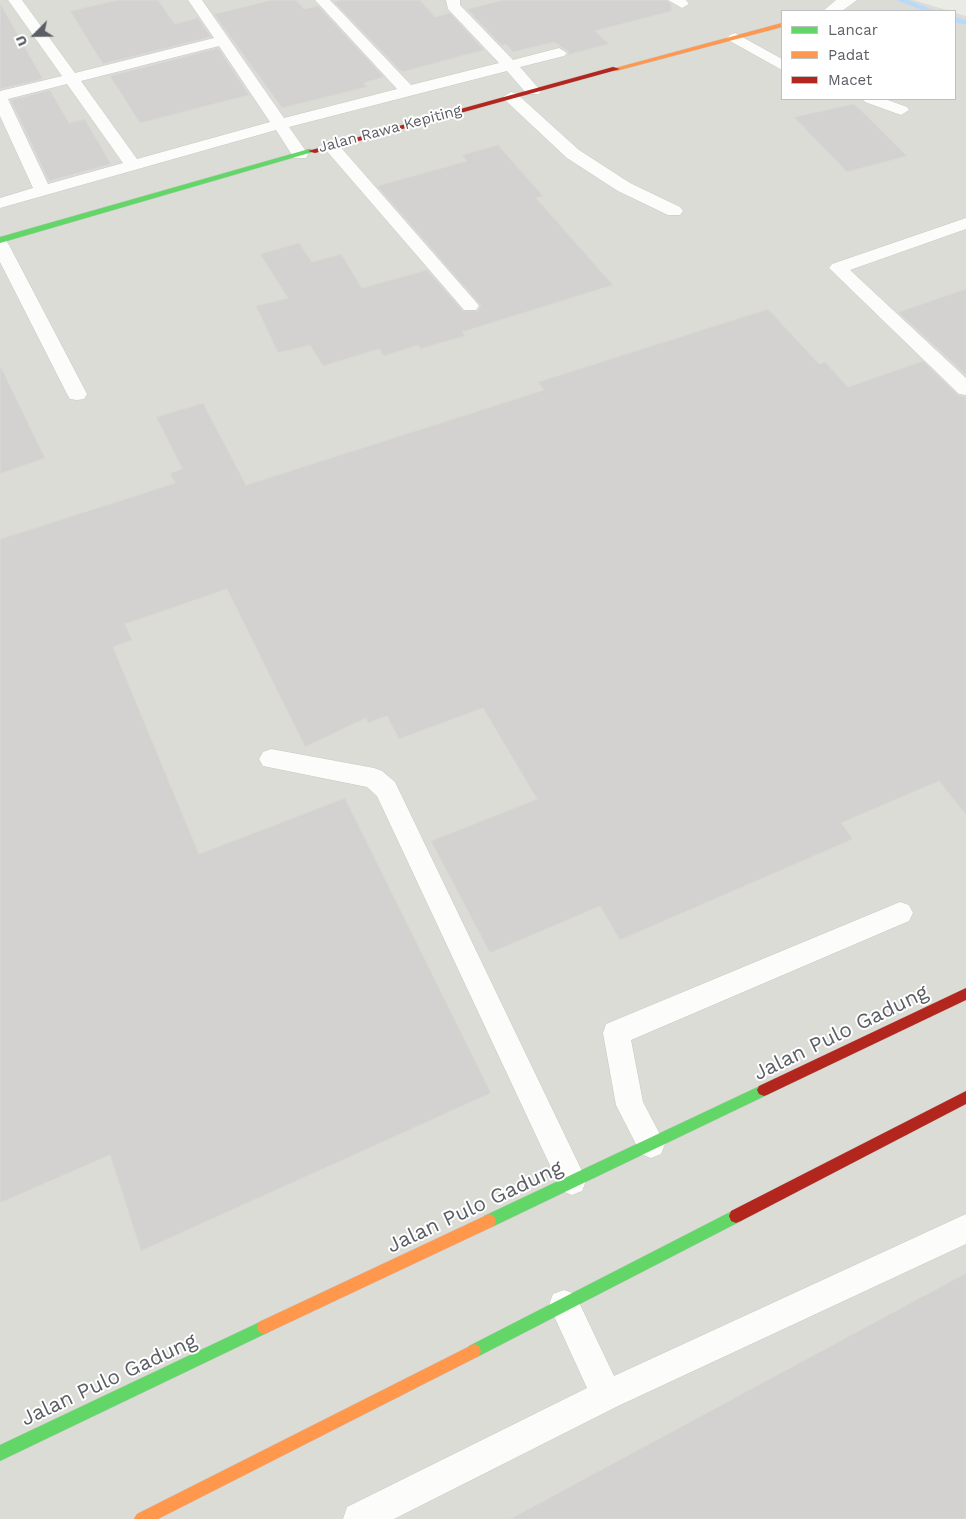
<!DOCTYPE html>
<style>
body{margin:0}
#map{position:relative;width:966px;height:1519px;overflow:hidden;background:#ebebe6;font-family:"Work Sans",sans-serif}
canvas{display:block}
.legend{position:absolute;left:781px;top:10px;width:175px;height:90px;box-sizing:border-box;background:#fff;border:1px solid #bdbfc1;margin:0;padding:6px 9px;list-style:none;font-size:15px;color:#5b5e64}
.legend li{display:flex;align-items:center;gap:10px;height:25px}
.legend b{width:25px;border:1px solid #bdbfc1}
.north{position:absolute;left:10px;top:10px;width:50px;height:50px;-webkit-text-stroke:4px #fff;paint-order:stroke;rotate:247deg;font-size:14px;font-weight:700;line-height:20px;text-align:center;color:#5b5e64}
.north::after{content:'';display:block;margin:auto;width:18px;height:22px;background:#5b5e64;clip-path:polygon(50% 0,100% 100%,50% 72%,0 100%)}
</style>
<div id="map">
<canvas width="966" height="1519"></canvas>
<ul class="legend">
<li><b style="height:6px;background:#63d668"></b>Lancar</li>
<li><b style="height:6px;background:#ff974d"></b>Padat</li>
<li><b style="height:6px;background:#b3261e"></b>Macet</li>
</ul>
<div class="north">U</div>
</div>
<script>
const context = document.querySelector('canvas').getContext('2d');
context.lineJoin = 'round';
function paint(path, color) { context.fillStyle = color; context.fill(path, 'evenodd'); }
const poly = rows => new Path2D(rows.map(r => 'M' + r).join(''));
function trace(path, color, width, dash) { context.strokeStyle = color; context.lineWidth = width; context.lineCap = dash ? 'butt' : 'round'; context.setLineDash(dash || []); context.stroke(path); }
function label(font, color, halo, rows, align = 'center') {
  context.font = font + ' "Work Sans",sans-serif'; context.lineWidth = 4; context.setLineDash([]); context.textBaseline = 'middle'; context.strokeStyle = halo; context.fillStyle = color; for (const [text, x, y, turn = 0] of rows) {
    context.save(); context.translate(x, y); context.rotate((+turn || 0) * Math.PI / 180); context.textAlign = isNaN(turn) ? turn : align; if (halo) context.strokeText(text, 0, 0); context.fillText(text, 0, 0); context.restore();
  }
}
paint(poly([
 [0,0,913,0,950,11,782,11,782,99,955,99,955,13,966,16,966,1519,0,1519]
]), '#dcdcd7');
paint(poly([
 [896,0,908,0,936,11,925,11,896,0],
 [955,17,966,20,966,25,955,22,955,17]
]), '#b8daf8');
const building = poly([
 [117,0,158,0,175,24,198,18,211,37,103,64,70,11,117,0],
 [272,0,296,0,304,9,318,6,384,77,364,83,367,87,282,108,214,14,272,0],
 [341,0,420,0,435,17,450,13,484,50,402,72,334,2,341,0],
 [503,0,666,0,671,4,672,11,595,31,609,44,568,55,568,51,554,42,513,52,506,44,502,46,467,9,503,0],
 [0,3,43,79,0,89,0,3],
 [218,48,249,95,140,123,110,76,218,48],
 [50,90,69,123,85,119,111,164,49,181,11,100,50,90],
 [854,104,868,117,907,156,847,172,794,117,854,104],
 [498,145,543,196,536,198,613,285,462,332,465,336,420,349,418,345,384,356,379,349,323,366,310,345,278,353,256,306,288,298,260,254,299,243,312,262,341,254,362,288,427,270,463,311,478,311,481,306,477,301,377,186,467,161,462,155,498,145],
 [966,289,966,375,898,312,966,289],
 [768,309,819,364,825,362,848,387,923,361,958,395,966,397,966,815,939,781,841,823,853,839,620,940,600,906,490,953,431,841,537,799,483,708,399,739,387,716,368,723,366,718,305,747,227,589,125,624,132,640,113,647,199,854,345,798,491,1093,141,1251,110,1155,0,1203,0,539,175,483,170,473,182,469,156,417,203,403,246,485,544,390,538,382,768,309],
 [0,365,45,458,0,474,0,365],
 [966,1273,966,1519,510,1519,966,1273]
]);
paint(building, '#d3d2d0');
trace(building, '#dadad5', 1);
const lane = poly([
 [8,0,22,0,75,73,214,38,188,0,202,0,284,118,397,89,315,0,330,0,411,85,499,63,448,9,446,0,460,0,460,5,513,60,559,48,567,53,564,56,520,67,541,91,539,94,527,94,507,71,289,127,308,154,306,158,294,158,276,130,0,208,0,198,33,188,0,116,0,91,62,76,8,0],
 [219,46,270,122,137,159,81,81,219,46],
 [67,84,123,163,48,184,8,99,67,84],
 [668,0,686,0,689,4,682,8,668,0],
 [735,33,782,59,782,70,730,41,727,38,730,35,735,33],
 [511,92,517,94,579,150,630,183,680,207,683,211,680,215,668,215,618,191,567,158,505,100,503,97,511,92],
 [863,99,885,99,907,107,909,110,901,115,865,102,863,99],
 [331,141,337,143,476,302,479,306,476,310,464,310,325,149,323,146,325,143,331,141],
 [966,218,966,229,850,270,966,378,966,395,959,394,829,268,832,264,966,218],
 [0,240,6,241,9,245,87,394,84,399,77,400,70,399,67,394,0,262,0,240],
 [271,749,374,768,382,771,395,782,582,1171,586,1181,582,1191,572,1195,562,1191,377,796,367,787,263,766,259,759,263,752,271,749],
 [900,902,909,905,913,913,909,921,631,1040,643,1102,665,1144,661,1154,651,1158,641,1154,616,1105,603,1033,606,1024,900,902],
 [966,1214,966,1244,618,1406,394,1519,343,1519,347,1507,587,1388,549,1305,553,1294,564,1290,575,1294,614,1376,966,1214]
]);
const street = poly([
 [836,0,857,0,842,11,823,11,836,0]
]);
const fast = poly([
 [309,149,316,151,0,243,0,237,309,149],
 [764,1084,769,1086,771,1090,769,1094,494,1226,489,1228,484,1226,482,1221,484,1216,764,1084],
 [736,1209,741,1211,743,1216,741,1221,479,1356,474,1358,469,1356,467,1351,469,1346,736,1209],
 [264,1320,269,1322,271,1327,269,1332,0,1461,0,1445,264,1320]
]);
const slow = poly([
 [782,23,782,27,616,71,612,69,782,23],
 [489,1214,494,1216,496,1221,494,1226,269,1332,264,1334,259,1332,257,1327,259,1322,489,1214],
 [474,1344,479,1346,481,1351,479,1356,158,1519,134,1519,137,1514,474,1344]
]);
const jam = poly([
 [613,67,620,69,315,153,308,151,613,67],
 [966,988,966,1000,769,1094,764,1096,759,1094,757,1090,759,1086,966,988],
 [966,1091,966,1104,741,1221,736,1223,731,1221,729,1216,731,1211,966,1091]
]);
trace(lane, '#c8c8c6', 1);
trace(street, '#c8c8c6', 1);
trace(fast, '#c8c8c8', 1);
trace(slow, '#c8c8c8', 1);
trace(jam, '#c8c8c8', 1);
paint(lane, '#fcfcfb');
paint(street, '#fcfcfb');
paint(fast, '#63d668');
paint(slow, '#ff974d');
paint(jam, '#b3261e');
label('15px', '#5b5e64', '#fff', [
 ["Jalan Rawa Kepiting",390,129,-15]
]);
label('21px', '#5b5e64', '#fff', [
 ["Jalan Pulo Gadung",841,1033,-26],
 ["Jalan Pulo Gadung",475,1207,-25],
 ["Jalan Pulo Gadung",109,1380,-25]
]);
</script>
